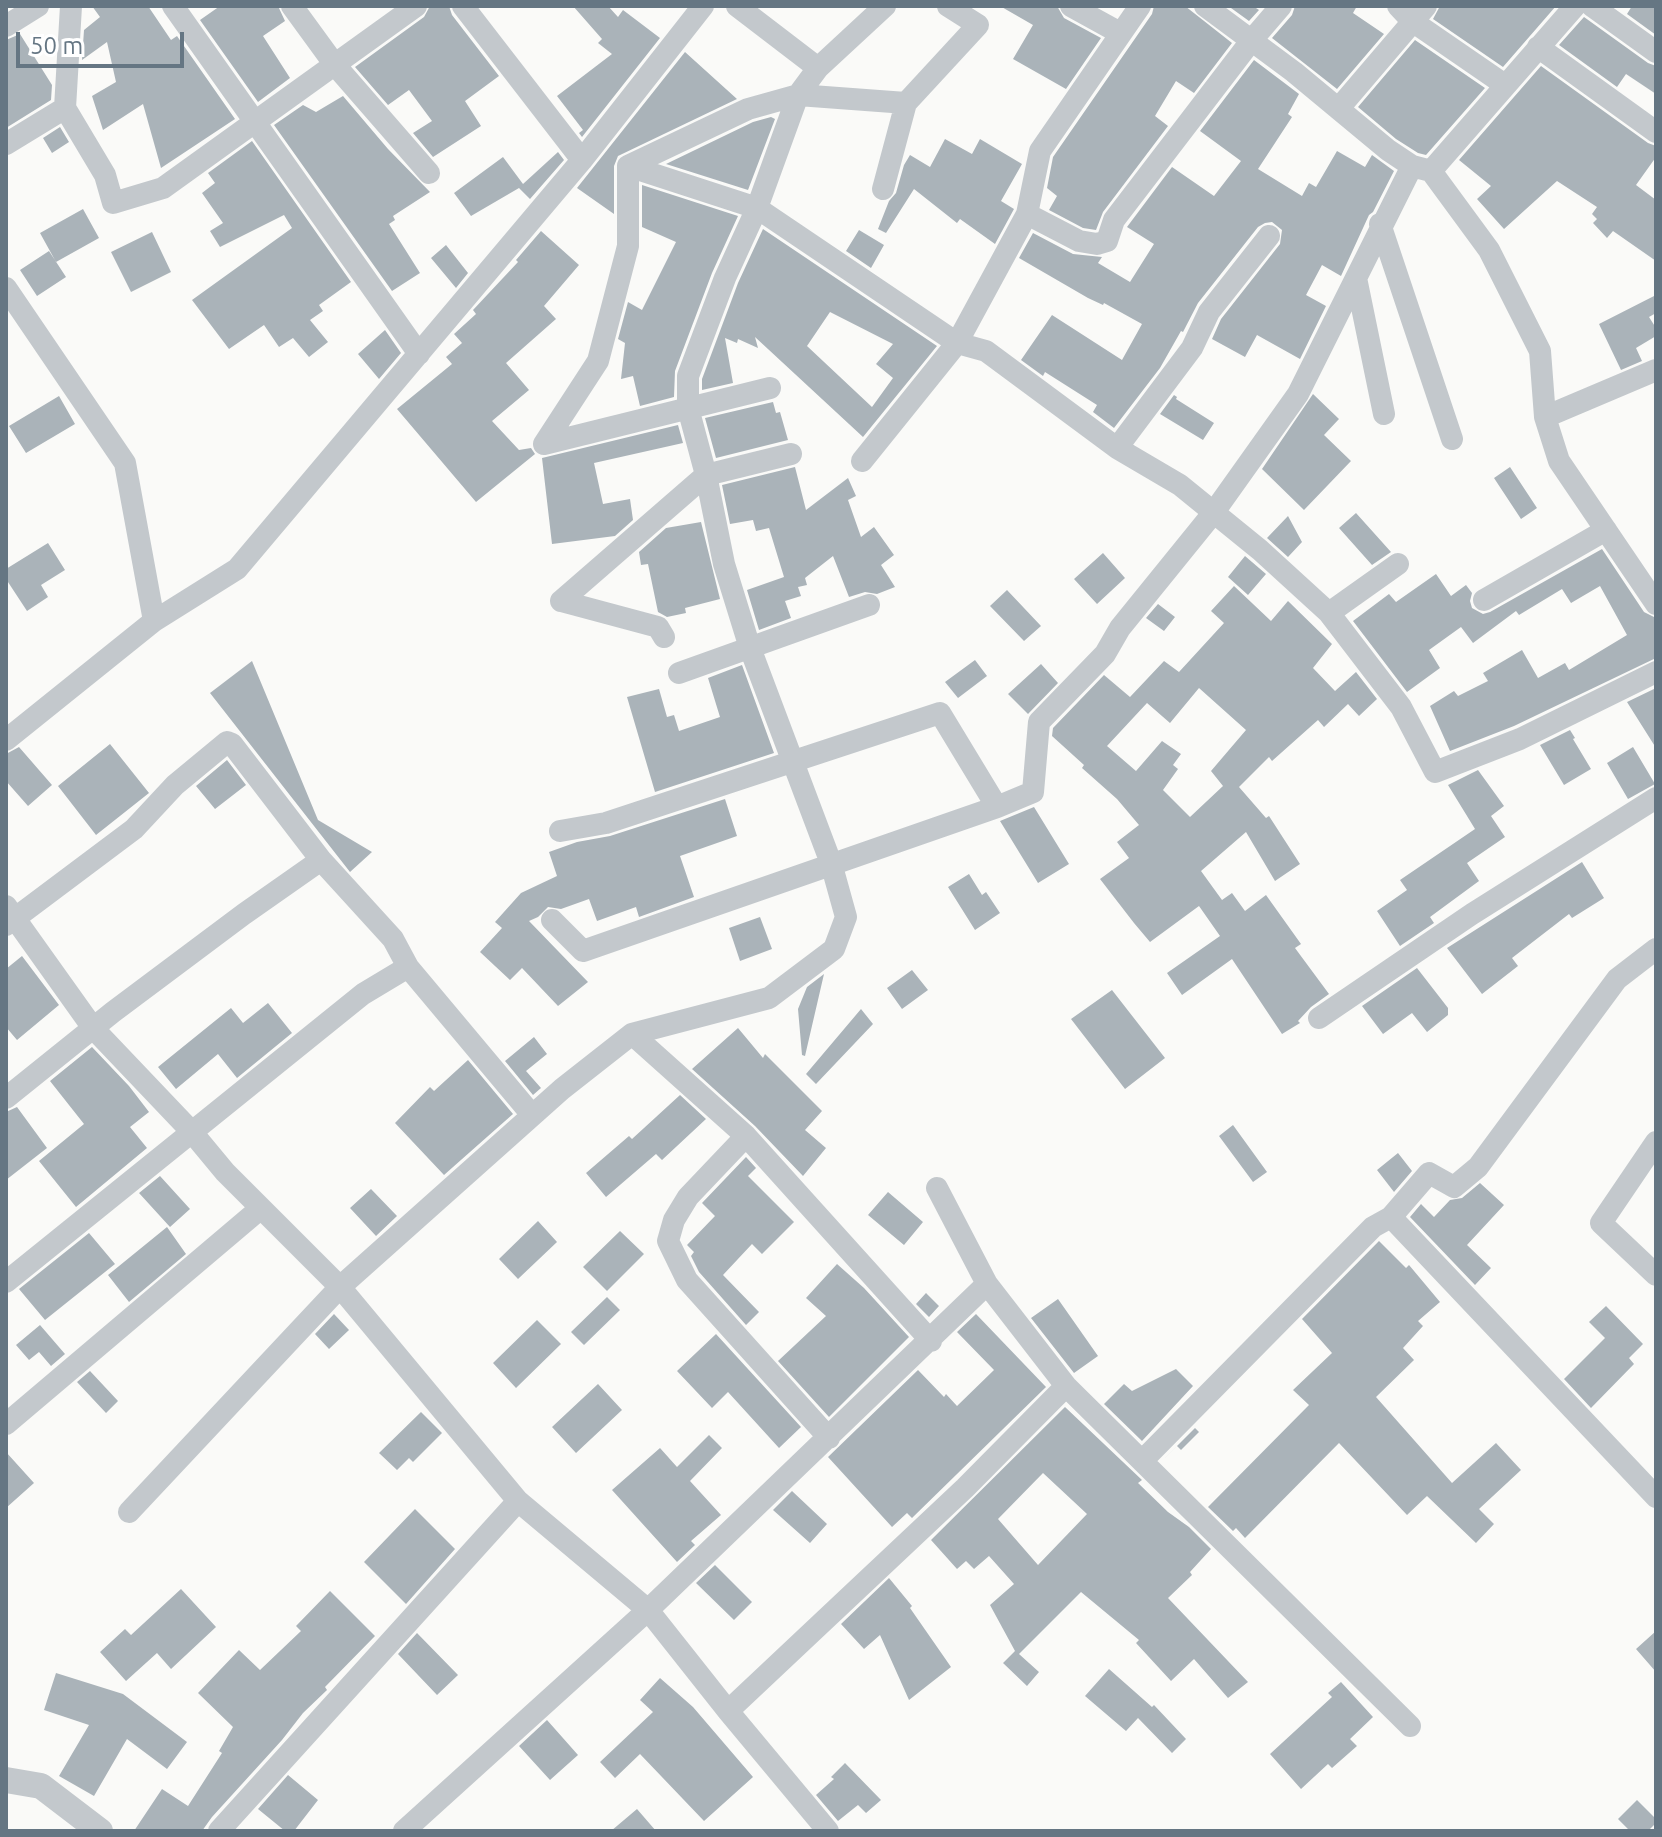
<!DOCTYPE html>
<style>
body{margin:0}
#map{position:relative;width:1662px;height:1837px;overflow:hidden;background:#fafaf8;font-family:Ubuntu,sans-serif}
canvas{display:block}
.frame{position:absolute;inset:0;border:8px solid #657683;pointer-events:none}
.scale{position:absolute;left:16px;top:32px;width:168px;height:36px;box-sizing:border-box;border:4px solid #657683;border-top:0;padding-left:10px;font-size:24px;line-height:28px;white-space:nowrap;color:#657683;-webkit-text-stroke:6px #fff;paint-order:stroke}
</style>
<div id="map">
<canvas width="1662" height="1837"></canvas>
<div class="frame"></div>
<div class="scale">50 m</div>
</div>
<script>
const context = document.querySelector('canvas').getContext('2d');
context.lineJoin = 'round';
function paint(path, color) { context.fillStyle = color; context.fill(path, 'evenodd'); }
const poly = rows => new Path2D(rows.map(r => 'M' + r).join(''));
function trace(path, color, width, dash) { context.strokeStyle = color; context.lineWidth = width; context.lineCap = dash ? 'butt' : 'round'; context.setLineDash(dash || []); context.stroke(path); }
paint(poly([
 [92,6,148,6,171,40,177,36,235,119,161,168,143,104,103,130,92,96,116,82,107,42,82,60,84,30,100,17],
 [220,6,278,6,285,21,263,36,290,78,258,102,200,20],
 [430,6,449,6,452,15,499,76,465,101,481,126,433,157,413,133,432,121,409,90,388,105,355,67,424,17],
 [573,6,608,6,618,17,623,10,660,38,582,137,579,133,583,130,557,96,612,54,598,43,602,39],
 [1000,6,1057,6,1064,18,1101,38,1066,89,1013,59,1033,25],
 [1154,6,1185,6,1232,43,1194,93,1176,81,1155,116,1168,126,1103,212,1096,230,1083,228,1049,210,1057,196,1047,188,1053,157,1152,14],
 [1232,6,1253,6,1259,10,1249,21,1231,8],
 [1295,6,1357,6,1353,13,1384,34,1337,89,1272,38,1292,15],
 [1440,6,1556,6,1503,67,1433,19],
 [1632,6,1656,6,1656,35,1627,14],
 [1584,17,1648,63,1656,66,1656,94,1626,74,1617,87,1559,45],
 [20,34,52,85,51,100,6,128,6,40],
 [1415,40,1485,88,1426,155,1418,153,1396,139,1358,107],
 [685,52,737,99,618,156,614,166,614,214,577,188],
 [1254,60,1299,94,1288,114,1292,117,1258,169,1302,196,1309,183,1316,187,1337,151,1365,167,1372,155,1394,171,1373,212,1369,215,1341,276,1322,265,1306,295,1326,306,1300,359,1257,335,1245,357,1212,339,1221,319,1280,244,1282,230,1272,222,1265,223,1258,227,1198,303,1183,332,1181,331,1160,368,1114,428,1093,412,1097,405,1045,372,1043,376,1021,360,1052,315,1122,360,1142,324,1104,303,1103,305,1088,298,1019,258,1033,233,1073,254,1102,257,1098,263,1130,282,1154,244,1127,227,1172,167,1214,196,1241,161,1200,131],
 [1541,66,1648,143,1656,146,1656,157,1636,185,1656,200,1656,261,1613,231,1607,238,1593,223,1597,219,1592,214,1597,207,1557,181,1504,229,1477,199,1491,186,1459,160],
 [343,96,388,149,430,192,393,216,395,220,389,224,420,273,392,291,274,125,303,105,316,112],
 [771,117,775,119,748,190,666,164,753,122],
 [60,127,69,142,52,153,43,138],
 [945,139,972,154,980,139,1022,164,1001,201,1014,209,995,244,960,219,957,223,914,189,886,233,878,229,889,201,896,193,904,165,910,155,930,167],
 [252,141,351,282,319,305,323,311,310,320,328,342,309,357,293,338,279,347,264,325,229,349,192,300,292,228,284,215,220,247,210,231,223,223,202,193,215,183,208,173],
 [558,152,564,160,530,199,519,188,471,216,454,193,503,157,523,184],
 [642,185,738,216,712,273,675,371,674,397,640,406,633,376,621,379,625,343,618,339,628,302,642,310,676,242,642,227],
 [83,209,99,238,56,262,40,233],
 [763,229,937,346,863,437,755,337,758,348,738,339,737,343,725,338,733,383,702,390,702,379,738,283],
 [830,312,893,344,876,364,893,378,872,407,807,346],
 [859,230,884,245,871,268,846,251],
 [541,231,579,265,544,306,556,319,506,363,529,390,492,421,519,450,531,448,535,454,476,502,397,409,452,364,446,357,462,343,454,334,476,314,473,310,518,262,516,260],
 [152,232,171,272,131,292,111,252],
 [446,245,468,273,456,288,431,258],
 [49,251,66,277,37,296,20,270],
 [1656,295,1656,313,1649,317,1656,328,1656,336,1636,348,1642,361,1621,370,1599,324],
 [385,330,401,353,379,379,358,354],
 [1313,394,1339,419,1324,435,1351,461,1304,510,1262,469],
 [1174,395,1177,397,1176,399,1214,423,1203,440,1160,414],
 [59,396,75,424,26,453,9,426],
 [773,402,776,413,780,412,788,440,716,458,705,418],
 [678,425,683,443,594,463,603,504,630,499,633,520,615,536,552,544,542,458],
 [795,467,806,510,848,478,856,496,848,500,861,537,874,527,894,555,881,565,895,587,877,594,865,592,849,597,833,556,805,578,807,585,798,587,801,596,785,601,791,618,759,630,747,590,784,577,769,528,756,531,753,520,730,524,722,485],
 [1510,467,1537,508,1521,519,1494,478],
 [1356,513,1391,552,1372,565,1339,528],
 [1288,516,1302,542,1288,557,1267,538],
 [701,522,720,599,685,608,686,613,667,617,658,612,648,564,641,565,639,552,666,528],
 [48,543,65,570,41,585,48,597,27,611,6,579,6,569],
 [1602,549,1644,612,1656,618,1656,658,1514,726,1450,751,1430,706,1454,691,1458,696,1488,681,1483,673,1522,650,1538,678,1565,663,1569,670,1627,635,1600,586,1571,603,1562,589,1519,615,1516,611,1473,643,1461,627,1429,650,1440,668,1407,692,1353,621,1389,594,1396,602,1436,574,1451,596,1466,585,1472,593,1470,601,1472,608,1483,614,1490,612],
 [1103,553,1125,578,1097,604,1074,579],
 [1245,556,1266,574,1248,595,1228,577],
 [1234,586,1271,621,1288,601,1332,644,1313,668,1335,691,1356,672,1377,699,1359,716,1348,704,1324,727,1318,720,1272,761,1269,757,1239,787,1266,818,1269,816,1300,864,1275,881,1246,832,1201,871,1222,900,1232,893,1245,911,1266,895,1301,944,1295,948,1329,994,1311,1007,1298,1021,1300,1023,1282,1034,1232,959,1182,995,1167,973,1220,936,1199,906,1150,942,1134,923,1100,879,1129,858,1117,842,1139,825,1117,799,1082,768,1084,765,1052,736,1053,728,1104,675,1130,697,1164,661,1179,672,1224,623,1211,611],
 [1199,688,1246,730,1211,771,1223,786,1190,817,1163,790,1178,769,1173,765,1181,754,1162,741,1136,771,1107,746,1147,703,1170,723],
 [1007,590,1041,626,1024,641,990,606],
 [1158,604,1175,617,1164,631,1146,618],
 [975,660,987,676,958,698,945,682],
 [252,661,318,820,372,852,350,872,210,693],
 [1041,664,1058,683,1028,714,1008,694],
 [742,665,774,753,655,792,627,697,659,689,667,717,674,715,679,731,720,717,708,678],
 [1656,688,1656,748,1627,702],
 [1570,730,1575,738,1573,739,1591,769,1564,785,1540,745],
 [110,744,149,793,96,835,58,786],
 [19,747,52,785,28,806,6,781,6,754],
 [1633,747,1655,784,1628,799,1607,763],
 [227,760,246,785,215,809,196,786],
 [1478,770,1504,806,1491,816,1505,837,1467,863,1479,881,1430,917,1434,923,1400,946,1377,911,1407,890,1400,880,1475,829,1448,785],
 [725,799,737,836,680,856,694,897,639,917,636,907,597,921,589,899,561,909,548,907,538,917,529,921,588,982,558,1006,522,968,510,980,480,952,502,928,495,922,521,893,557,876,549,852,577,842,610,836],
 [1034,807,1069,864,1038,883,1000,821],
 [1582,862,1604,898,1572,918,1569,914,1512,958,1518,966,1482,994,1447,948],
 [969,874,982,895,986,892,1000,913,975,930,948,887],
 [760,917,772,949,740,961,729,928],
 [22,956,59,1005,17,1040,6,1027,6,969],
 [1417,968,1448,1008,1448,1015,1427,1032,1412,1013,1383,1034,1362,1006],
 [912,970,928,990,902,1009,887,988],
 [824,974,805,1056,802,1055,798,1009,807,987],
 [1112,990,1165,1058,1125,1089,1071,1019],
 [268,1003,292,1033,237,1078,218,1054,176,1089,158,1067,231,1008,243,1023],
 [861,1009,873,1024,816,1084,806,1074],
 [738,1028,763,1058,765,1054,822,1111,805,1130,826,1148,803,1176,755,1126,692,1069],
 [534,1037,547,1054,526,1071,541,1088,533,1095,505,1061],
 [92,1047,129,1086,149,1112,130,1127,147,1148,76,1207,39,1161,84,1124,50,1081],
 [468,1060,513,1114,444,1175,395,1123,430,1087,434,1091],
 [680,1095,706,1119,662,1160,656,1154,606,1197,586,1173,629,1136,632,1139],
 [17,1107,47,1148,6,1180,6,1112],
 [1233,1125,1267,1172,1253,1182,1219,1136],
 [1398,1153,1412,1171,1394,1192,1377,1170],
 [746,1157,756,1168,748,1176,794,1222,762,1254,752,1244,723,1275,759,1312,746,1325,699,1272,691,1256,694,1252,687,1245,715,1216,702,1203],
 [160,1176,190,1209,170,1227,139,1193],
 [1480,1183,1504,1205,1467,1245,1491,1268,1475,1285,1410,1217,1421,1204,1434,1217,1450,1200,1462,1198],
 [371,1189,397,1216,376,1236,350,1208],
 [888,1192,923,1222,904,1245,868,1215],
 [538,1221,557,1242,518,1279,499,1259],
 [167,1227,186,1254,129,1302,108,1275],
 [620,1231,644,1254,607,1291,583,1267],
 [89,1233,115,1264,45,1320,19,1289],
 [1379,1241,1406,1268,1409,1265,1440,1302,1418,1321,1423,1326,1403,1348,1414,1360,1376,1397,1452,1483,1496,1443,1521,1470,1479,1509,1494,1524,1476,1543,1427,1496,1407,1515,1339,1443,1245,1538,1236,1528,1233,1531,1208,1507,1309,1405,1293,1390,1332,1353,1302,1319],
 [837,1264,864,1288,909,1337,829,1417,778,1361,826,1316,806,1298],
 [926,1293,939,1306,929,1317,916,1304],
 [607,1297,620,1310,584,1345,571,1332],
 [1058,1299,1098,1356,1074,1373,1031,1318],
 [1606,1306,1643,1344,1629,1358,1634,1364,1591,1408,1564,1379,1605,1338,1589,1322],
 [334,1314,349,1330,329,1349,315,1334],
 [976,1314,1046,1387,912,1518,907,1513,892,1527,828,1457,918,1370,944,1397,946,1394,957,1406,994,1370,957,1332],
 [537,1320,561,1344,516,1388,493,1363],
 [40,1325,65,1354,51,1366,39,1352,29,1360,16,1345],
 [716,1334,801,1427,779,1448,728,1392,712,1408,677,1371],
 [1176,1369,1193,1386,1142,1441,1104,1404,1124,1384,1132,1391],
 [90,1371,118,1401,106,1413,77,1382],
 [598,1384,622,1410,576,1453,552,1427],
 [1065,1407,1142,1480,1138,1483,1168,1512,1189,1527,1211,1549,1190,1572,1192,1575,1168,1598,1248,1682,1228,1698,1194,1659,1171,1681,1136,1643,1139,1640,1081,1592,1019,1654,1039,1672,1027,1686,1003,1663,1015,1651,990,1605,1014,1584,989,1556,974,1569,966,1561,957,1569,931,1540],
 [1043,1473,1087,1514,1038,1565,998,1519],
 [421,1412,442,1433,413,1462,409,1458,397,1470,379,1453],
 [1195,1428,1199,1432,1181,1450,1177,1446,1165,1458],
 [709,1435,722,1448,690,1481,721,1515,691,1541,695,1545,677,1562,612,1490,660,1448,677,1467],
 [6,1452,34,1483,6,1508],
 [792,1491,827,1524,810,1543,773,1510],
 [415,1509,455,1549,406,1604,364,1562],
 [715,1565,752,1602,734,1620,696,1583],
 [889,1578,912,1606,910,1608,951,1667,909,1700,880,1635,864,1649,841,1624],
 [181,1589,216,1627,171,1669,157,1653,126,1681,100,1652,125,1629,131,1635],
 [330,1591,375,1636,325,1687,327,1690,303,1713,282,1740,212,1817,202,1831,134,1831,162,1789,188,1806,222,1753,219,1751,233,1727,198,1693,239,1650,260,1670,301,1631,296,1626],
 [1656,1631,1656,1672,1636,1649],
 [417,1633,458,1675,437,1695,398,1654],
 [1109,1669,1152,1707,1154,1705,1186,1739,1172,1753,1138,1718,1126,1731,1085,1696],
 [56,1673,123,1694,187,1742,167,1769,127,1739,94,1796,59,1776,89,1725,44,1710],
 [660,1678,693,1707,753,1777,704,1821,640,1754,615,1778,600,1762,653,1712,640,1700],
 [1341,1682,1373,1717,1350,1739,1357,1746,1332,1768,1328,1764,1301,1789,1270,1754,1332,1697,1328,1693],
 [547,1720,578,1755,550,1780,519,1746],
 [845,1763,881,1800,866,1813,858,1805,838,1821,816,1795,834,1779,831,1777],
 [288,1775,318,1800,294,1831,285,1831,258,1809],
 [1637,1800,1656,1819,1656,1823,1648,1831,1630,1831,1618,1819],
 [637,1809,656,1831,611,1831]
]), '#aab3b9');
trace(poly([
 [173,6,419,354],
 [292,6,335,65,429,173],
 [463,6,582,160],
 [737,6,818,68],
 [1071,6,1120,33],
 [1205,6,1294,72,1388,150,1412,166,1431,171,1489,250,1540,351,1545,417,1559,461,1656,604],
 [1398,6,1412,21,1505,85],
 [1592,6,1656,52],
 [6,26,38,6],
 [1538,47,1656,132],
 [65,108,105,175,113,203,163,188,416,6],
 [1339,108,1426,6],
 [6,144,65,108,71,6],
 [628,166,757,208,957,343,986,351,1117,448,1180,485,1260,550,1329,613,1398,564],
 [1431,171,1575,6],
 [883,189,906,103,978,25,948,6],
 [1027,214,1079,241,1097,244,1107,241,1114,220,1251,41,1281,6],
 [1380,224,1452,439],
 [1356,278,1384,414],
 [6,288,125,463,154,621],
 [1545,417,1656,370],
 [544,444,598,361,628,246,628,166,748,109,798,95,906,103],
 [544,444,770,388],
 [1117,448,1192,348,1209,312,1269,236],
 [862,461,957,343,1027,214,1040,151,1140,6],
 [1484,600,1606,530],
 [561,601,706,475,791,454],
 [561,601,658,627,664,637],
 [1329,613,1401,707,1435,772,1520,739,1656,672],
 [679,673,869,605],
 [6,740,154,621,237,569,582,160,703,6],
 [997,807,1033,792,1039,722,1105,654,1120,628,1214,512,1298,394,1412,166],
 [6,906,93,1028,191,1131,225,1172,340,1287,518,1501,648,1610,728,1711,828,1831],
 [552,920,583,951,997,807,940,713,606,823,560,831],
 [6,925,134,829,175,785,227,742,232,744,321,860,393,939,408,967,532,1115],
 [1319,1018,1472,914,1656,798],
 [632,1034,746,1136,931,1341],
 [6,1098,113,1012,244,914,321,860],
 [746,1136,688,1197,674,1220,668,1241,687,1280,829,1438],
 [1656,1142,1601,1223,1656,1275],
 [937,1188,987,1284,1066,1386,1410,1726],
 [1391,1217,1429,1173,1454,1187,1478,1167,1617,979,1656,949],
 [6,1282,363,994,408,967],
 [6,1424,261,1208],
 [1143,1460,1373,1227,1391,1217,1656,1497],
 [129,1512,340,1287,562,1089,632,1034,769,998,834,949,846,917,831,863,750,648,724,564,706,475,688,408,688,376,725,278,757,208,798,95,818,68,885,6],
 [728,1711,965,1488,1066,1386],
 [219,1831,518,1501],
 [404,1831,648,1610,987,1284]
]), '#c3c8cc', 22);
trace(poly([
 [6,1780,41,1786,100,1831]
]), '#c3c8cc', 26);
</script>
